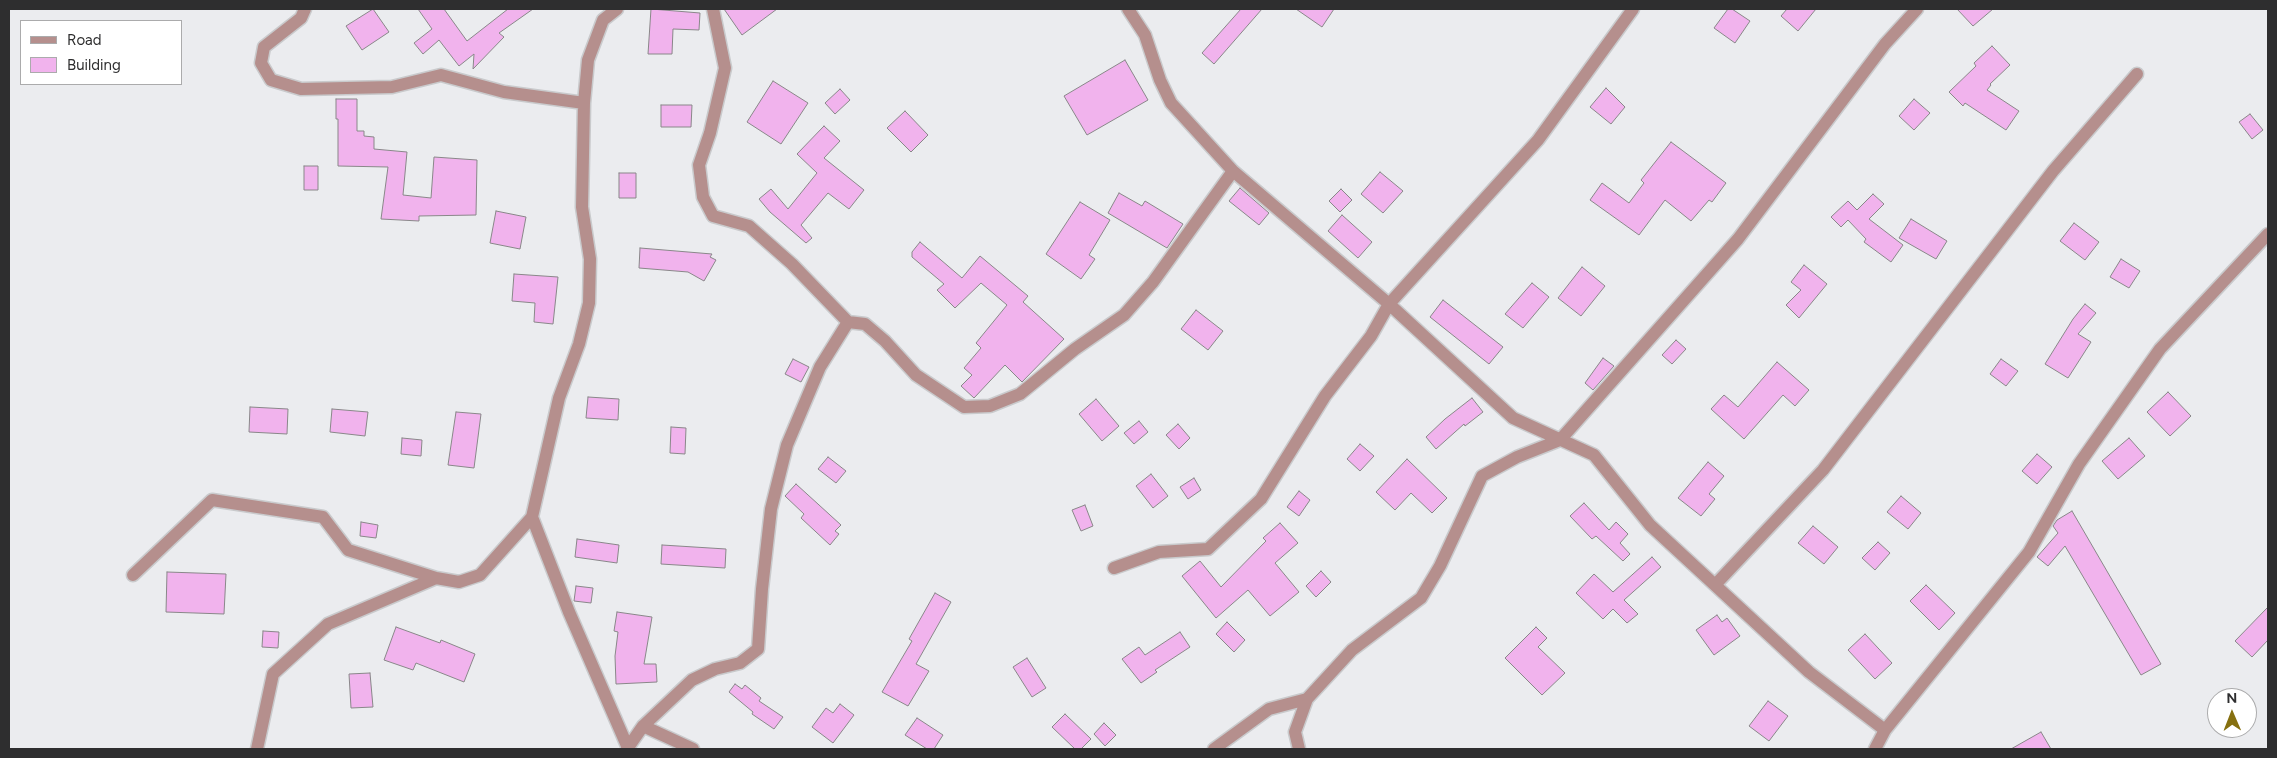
<!DOCTYPE html>
<style>
body{margin:0}
#map{position:relative;width:2277px;height:758px;overflow:hidden;background:#ebecef;font-family:Figtree,sans-serif}
canvas{display:block}
.frame{position:absolute;inset:0;border:10px solid #2e2e2f;pointer-events:none}
.legend{position:absolute;left:20px;top:20px;width:162px;height:65px;box-sizing:border-box;background:#fff;border:1px solid #ababac;margin:0;padding:6px 9px;list-style:none;font-size:15px;color:#2e2e2f}
.legend li{display:flex;align-items:center;gap:10px;height:25px}
.legend b{width:25px;border:1px solid #ababac}
.north{position:absolute;left:2207px;top:688px;width:50px;height:50px;box-sizing:border-box;background:#fff;border:1px solid #ababac;border-radius:50%;rotate:359deg;font-size:14px;font-weight:700;line-height:20px;text-align:center;color:#2e2e2f}
.north::after{content:'';display:block;margin:auto;width:18px;height:22px;background:#867010;clip-path:polygon(50% 0,100% 100%,50% 72%,0 100%)}
</style>
<div id="map">
<canvas width="2277" height="758"></canvas>
<div class="frame"></div>
<ul class="legend">
<li><b style="height:6px;background:#b58f8d"></b>Road</li>
<li><b style="height:14px;background:#f1b3ed"></b>Building</li>
</ul>
<div class="north">N</div>
</div>
<script>
const context = document.querySelector('canvas').getContext('2d');
context.lineJoin = 'round';
function paint(path, color) { context.fillStyle = color; context.fill(path, 'evenodd'); }
const poly = rows => new Path2D(rows.map(r => 'M' + r).join(''));
function trace(path, color, width, dash) { context.strokeStyle = color; context.lineWidth = width; context.lineCap = dash ? 'butt' : 'round'; context.setLineDash(dash || []); context.stroke(path); }
const building = poly([
 [373,9,389,32,362,50,346,26,373,9],
 [418,9,444,9,467,41,508,9,533,9,499,33,504,37,473,69,474,54,459,66,439,40,423,54,414,43,432,29,418,9],
 [651,9,700,13,699,30,673,29,672,54,648,54,651,9],
 [724,9,777,9,742,35,724,9],
 [1241,9,1262,9,1214,64,1202,53,1241,9],
 [1296,9,1334,9,1322,27,1296,9],
 [1728,9,1732,9,1750,21,1735,43,1714,28,1728,9],
 [1787,9,1816,9,1798,31,1781,16,1787,9],
 [1957,9,1993,9,1973,26,1957,9],
 [1992,46,2010,65,1990,84,1991,85,1987,90,2019,111,2006,130,1965,103,1963,106,1949,92,1976,66,1974,63,1992,46],
 [1125,60,1148,100,1087,135,1064,96,1125,60],
 [773,81,808,103,781,144,747,122,773,81],
 [1606,88,1625,107,1611,124,1590,107,1606,88],
 [840,89,850,100,835,114,825,103,840,89],
 [336,99,357,99,357,131,364,131,364,136,374,137,374,149,407,152,403,195,431,198,434,157,477,160,476,215,419,216,419,221,381,219,388,167,338,166,338,119,336,119,336,99],
 [1914,99,1930,113,1914,130,1899,116,1914,99],
 [661,105,692,105,691,127,661,127,661,105],
 [905,111,928,135,911,152,887,128,905,111],
 [2250,114,2263,130,2252,139,2239,122,2250,114],
 [824,126,840,141,824,158,864,190,849,209,828,193,801,225,812,238,806,243,770,212,759,199,771,189,788,209,817,173,797,154,824,126],
 [1671,142,1726,183,1712,202,1709,200,1691,221,1665,200,1639,235,1590,200,1602,183,1629,203,1644,183,1641,180,1671,142],
 [304,166,318,166,318,190,304,190,304,166],
 [1380,172,1403,191,1383,213,1361,194,1380,172],
 [619,173,636,173,636,198,619,198,619,173],
 [1240,188,1269,213,1259,225,1229,201,1240,188],
 [1341,189,1352,200,1340,212,1329,201,1341,189],
 [1119,193,1142,206,1145,201,1183,224,1167,248,1108,213,1119,193],
 [1873,194,1884,204,1869,219,1903,245,1891,262,1864,242,1866,239,1848,220,1841,227,1831,217,1848,201,1857,210,1873,194],
 [1080,202,1110,220,1089,255,1095,259,1081,279,1046,254,1080,202],
 [496,211,526,217,520,249,490,243,496,211],
 [1342,215,1372,242,1358,258,1328,231,1342,215],
 [1911,219,1947,241,1936,259,1899,238,1911,219],
 [2074,223,2099,242,2085,260,2060,241,2074,223],
 [920,242,962,278,980,256,1028,296,1023,302,1064,339,1022,382,1005,365,974,398,961,386,972,375,964,368,981,348,976,343,1007,305,981,283,955,308,937,290,944,284,912,257,912,252,920,242],
 [640,248,712,254,710,257,716,260,704,281,688,272,639,268,640,248],
 [2121,259,2140,271,2129,288,2110,277,2121,259],
 [1804,265,1827,284,1799,318,1786,305,1801,290,1791,282,1804,265],
 [1582,267,1605,286,1581,316,1558,298,1582,267],
 [514,274,558,277,553,324,534,322,535,303,512,301,514,274],
 [1532,283,1549,297,1523,328,1505,314,1532,283],
 [1443,300,1503,347,1489,364,1430,317,1443,300],
 [2085,304,2096,313,2078,334,2091,342,2068,378,2045,364,2073,319,2085,304],
 [1196,310,1223,331,1208,350,1181,329,1196,310],
 [1676,340,1686,349,1672,364,1662,355,1676,340],
 [1603,358,1614,366,1593,390,1585,383,1603,358],
 [793,359,809,367,801,382,785,374,793,359],
 [2001,359,2018,371,2006,386,1990,374,2001,359],
 [1777,362,1809,390,1795,406,1783,395,1744,439,1711,409,1724,395,1738,407,1777,362],
 [2168,392,2191,416,2170,436,2147,412,2168,392],
 [588,397,619,399,618,420,586,418,588,397],
 [1472,398,1483,412,1465,426,1464,424,1436,449,1426,437,1445,419,1472,398],
 [1096,399,1119,426,1102,441,1079,414,1096,399],
 [250,407,288,409,287,434,249,432,250,407],
 [332,409,368,412,365,436,330,432,332,409],
 [456,412,481,414,474,468,448,465,456,412],
 [1139,421,1148,432,1134,444,1124,433,1139,421],
 [1178,424,1190,438,1179,449,1166,435,1178,424],
 [671,427,686,428,685,454,670,453,671,427],
 [402,438,422,440,421,456,401,454,402,438],
 [2129,438,2145,456,2118,479,2102,461,2129,438],
 [1360,444,1374,456,1360,471,1347,459,1360,444],
 [2037,454,2052,467,2037,484,2022,471,2037,454],
 [828,457,846,471,836,483,818,469,828,457],
 [1407,459,1447,498,1432,513,1411,493,1395,510,1376,492,1407,459],
 [1708,462,1724,476,1709,494,1715,499,1701,516,1678,498,1708,462],
 [1151,474,1168,496,1153,508,1136,486,1151,474],
 [1194,478,1201,490,1188,499,1180,487,1194,478],
 [796,484,841,525,835,531,839,534,830,545,801,518,804,514,785,496,796,484],
 [1299,491,1310,500,1299,516,1287,507,1299,491],
 [1901,496,1921,513,1908,529,1887,512,1901,496],
 [1584,503,1609,530,1616,522,1628,534,1620,543,1630,554,1623,561,1596,536,1592,539,1570,516,1584,503],
 [1085,505,1093,526,1081,531,1072,510,1085,505],
 [2072,511,2161,664,2141,675,2065,546,2048,566,2037,557,2058,533,2053,526,2057,520,2072,511],
 [361,522,378,525,376,538,360,536,361,522],
 [1280,523,1298,543,1275,563,1299,592,1270,616,1248,590,1216,618,1182,576,1200,561,1221,587,1266,541,1263,538,1280,523],
 [1813,526,1838,547,1824,564,1798,543,1813,526],
 [577,539,619,545,617,563,575,557,577,539],
 [1878,542,1890,553,1875,570,1862,558,1878,542],
 [662,545,726,549,725,568,661,564,662,545],
 [1652,557,1661,567,1624,600,1638,614,1627,623,1613,609,1603,619,1576,593,1594,574,1613,592,1652,557],
 [1321,571,1331,582,1316,597,1306,586,1321,571],
 [167,572,226,574,224,614,166,612,167,572],
 [1926,585,1955,613,1939,630,1910,601,1926,585],
 [576,586,593,588,591,603,574,601,576,586],
 [935,593,951,602,916,664,929,671,908,706,882,692,912,641,909,639,935,593],
 [2268,607,2268,640,2252,657,2235,641,2268,607],
 [617,612,652,617,644,664,656,664,657,682,616,684,615,656,618,632,614,631,617,612],
 [1717,615,1722,622,1727,618,1740,636,1714,655,1696,630,1717,615],
 [1227,622,1245,640,1234,652,1216,634,1227,622],
 [396,627,440,643,441,640,475,654,464,682,416,663,413,670,384,660,396,627],
 [1536,627,1547,638,1538,647,1565,673,1542,695,1505,658,1536,627],
 [263,631,279,632,278,648,262,647,263,631],
 [1180,632,1190,647,1155,670,1157,672,1141,683,1122,659,1139,647,1145,655,1180,632],
 [1865,634,1892,663,1875,679,1848,650,1865,634],
 [1027,658,1046,688,1032,697,1013,667,1027,658],
 [370,673,373,707,351,708,349,674,370,673],
 [735,684,742,689,745,685,761,698,759,701,783,717,774,729,752,714,753,712,729,692,735,684],
 [1768,701,1788,716,1769,741,1749,726,1768,701],
 [840,704,854,715,833,743,812,727,826,708,833,713,840,704],
 [1065,714,1091,739,1081,749,1075,749,1052,727,1065,714],
 [917,718,943,735,934,749,927,749,905,735,917,718],
 [1104,723,1116,735,1105,746,1094,734,1104,723],
 [2041,732,2051,749,2011,749,2041,732]
]);
paint(building, '#f1b3ed');
trace(building, '#898789', 1);
const minor = poly([
 [305,9,301,18,264,47,261,63,271,80,301,89,392,87,441,75,504,92,584,103],
 [617,9,603,20,588,60,584,103,582,207,590,259,589,303,579,344,559,398,532,517,569,612,628,748],
 [1128,9,1145,35,1160,80,1171,103,1233,171,1389,304,1513,418,1594,455,1650,525,1809,672,1885,730],
 [848,322,865,324,885,341,916,375,964,407,990,406,1020,394,1075,349,1124,315,1153,282,1233,171],
 [1114,568,1159,552,1208,549,1261,499,1325,396,1371,336,1389,304,1538,140,1633,9],
 [133,575,212,500,323,517,348,550,436,578,459,582,480,575,532,517],
 [1715,585,1823,470,2053,171,2137,74],
 [643,726,693,749],
 [257,749,273,674,328,624,436,578],
 [627,749,643,726,692,680,715,669,740,663,758,649,762,589,771,509,787,445,820,367,848,322,792,264,749,226,713,216,703,197,699,165,710,133,725,68,713,9],
 [1214,749,1269,709,1307,699,1352,650,1421,598,1440,566,1482,476,1517,457,1560,440,1738,239,1885,44,1917,9],
 [1299,749,1295,732,1307,699],
 [1875,749,1885,730,2029,552,2079,464,2160,349,2268,234]
]);
trace(minor, '#c9cacc', 15);
trace(minor, '#b58f8d', 12);
</script>
